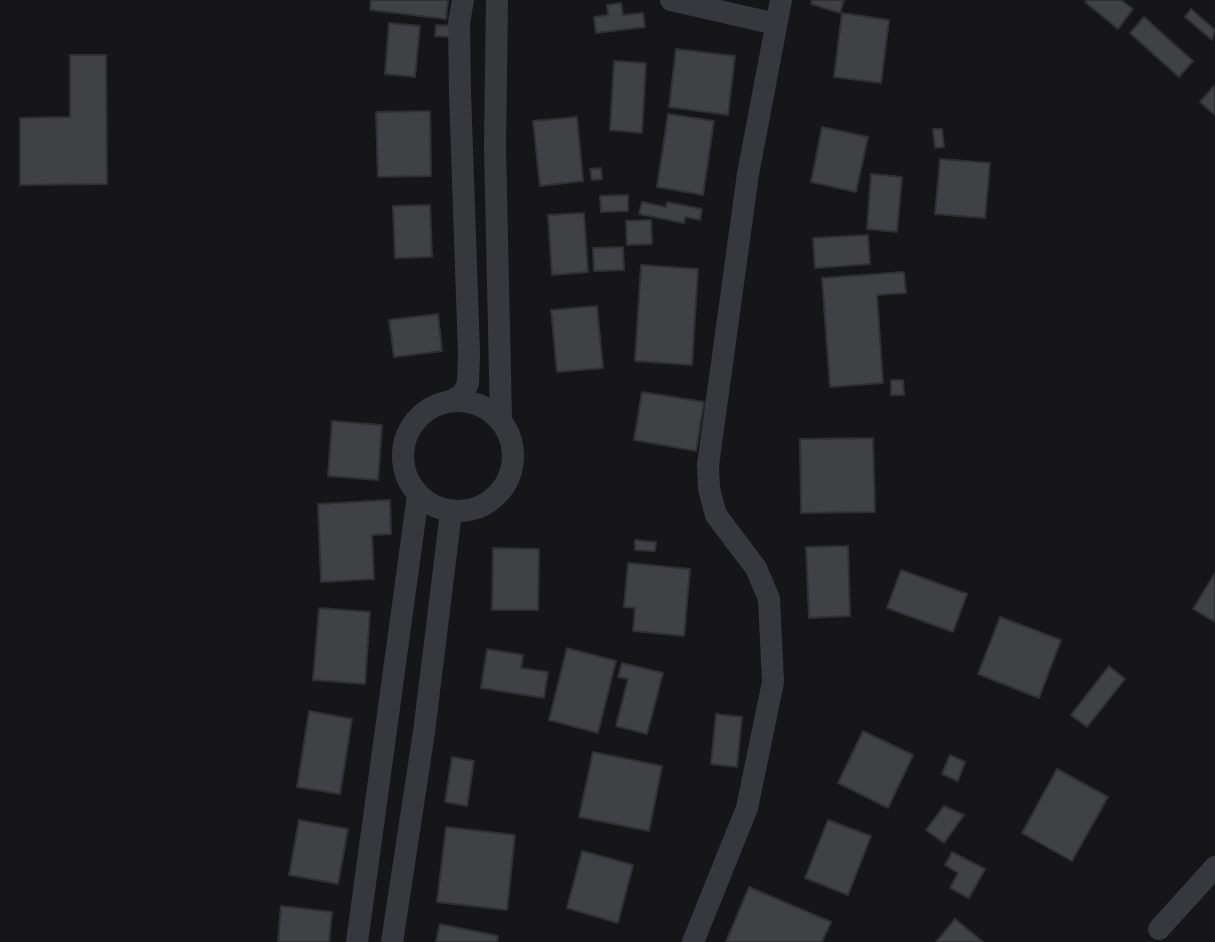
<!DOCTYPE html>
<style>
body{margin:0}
canvas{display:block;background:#161618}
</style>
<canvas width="1215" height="942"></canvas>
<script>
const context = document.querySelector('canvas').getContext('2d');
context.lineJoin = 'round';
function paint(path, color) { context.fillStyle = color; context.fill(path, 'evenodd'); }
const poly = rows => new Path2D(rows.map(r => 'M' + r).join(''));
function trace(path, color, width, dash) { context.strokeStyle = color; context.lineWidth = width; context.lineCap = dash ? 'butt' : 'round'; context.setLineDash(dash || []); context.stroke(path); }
const building = poly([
 [371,0,448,0,446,19,370,10,371,0],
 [812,0,844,0,840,13,811,4,812,0],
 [1087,0,1121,0,1133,9,1118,29,1085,2,1087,0],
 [621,3,623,15,643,13,645,27,596,33,594,17,608,15,607,5,621,3],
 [1191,9,1215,30,1212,40,1185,17,1191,9],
 [842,13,889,20,881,83,834,77,842,13],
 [1144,17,1193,61,1179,77,1130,33,1144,17],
 [389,23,420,26,415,77,385,74,389,23],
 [436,25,455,26,453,37,435,36,436,25],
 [676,49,735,56,728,115,669,107,676,49],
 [70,55,106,55,107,184,20,185,20,118,70,117,70,55],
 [614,61,646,63,642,133,610,130,614,61],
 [1214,86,1215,87,1215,115,1200,102,1214,86],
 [430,111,431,176,378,177,376,112,430,111],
 [668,114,714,121,703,195,657,187,668,114],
 [577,117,583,181,540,186,533,121,577,117],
 [822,127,868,137,856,192,811,182,822,127],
 [933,129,942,129,944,147,935,148,933,129],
 [940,159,990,163,985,218,935,214,940,159],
 [601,168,602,179,592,180,590,169,601,168],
 [871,174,902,177,897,232,867,229,871,174],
 [628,195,628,211,601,212,600,196,628,195],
 [642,202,666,207,667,202,702,209,700,220,685,217,684,223,639,214,642,202],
 [430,205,432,257,395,258,393,206,430,205],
 [584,213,588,272,552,275,548,215,584,213],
 [651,220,652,244,627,245,626,221,651,220],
 [868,235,870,264,815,268,813,238,868,235],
 [623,247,624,270,594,271,593,248,623,247],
 [641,265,698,269,692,365,635,361,641,265],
 [904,272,906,293,877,295,883,383,830,387,822,278,904,272],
 [597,306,603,368,557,372,551,310,597,306],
 [438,314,442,351,394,357,389,320,438,314],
 [891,380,903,380,904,395,891,395,891,380],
 [642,392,704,402,696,451,634,440,642,392],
 [332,421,382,425,378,480,328,476,332,421],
 [873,438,875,512,801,513,800,439,873,438],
 [390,500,391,534,372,535,374,579,321,582,318,504,390,500],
 [635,540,656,542,655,551,635,550,635,540],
 [848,546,850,616,809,618,806,547,848,546],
 [493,548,539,549,538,610,492,610,493,548],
 [628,563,690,569,684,636,633,631,635,608,624,607,628,563],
 [901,570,967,594,953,632,887,608,901,570],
 [1215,573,1215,622,1193,609,1215,573],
 [319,608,370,612,365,684,313,680,319,608],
 [1000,617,1061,640,1039,698,978,674,1000,617],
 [567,648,616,661,598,733,549,720,567,648],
 [487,649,523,655,521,668,548,672,544,698,481,688,487,649],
 [622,663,663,673,647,734,616,726,628,679,618,677,622,663],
 [1109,666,1125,679,1087,727,1071,715,1109,666],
 [309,711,352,719,340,794,297,787,309,711],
 [716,714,742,717,737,767,711,764,716,714],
 [863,731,913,755,888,808,838,783,863,731],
 [593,752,662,766,649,831,579,817,593,752],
 [950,755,965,762,958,781,942,774,950,755],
 [452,757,474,761,467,806,445,802,452,757],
 [1057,769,1108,797,1072,861,1022,833,1057,769],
 [944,806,964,815,944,843,926,830,944,806],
 [299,820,348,829,338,884,289,875,299,820],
 [828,820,871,836,848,895,805,878,828,820],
 [446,827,515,835,507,910,437,902,446,827],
 [582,851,633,865,618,923,567,908,582,851],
 [952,852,985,869,969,898,950,888,958,873,945,865,952,852],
 [749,887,831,922,822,942,726,942,749,887],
 [281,906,332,912,329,942,278,942,281,906],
 [955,919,983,942,936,942,955,919],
 [440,924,498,936,497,942,436,942,440,924]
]);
paint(building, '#404145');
trace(building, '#303034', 2);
trace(poly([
 [497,0,495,147,501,420],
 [671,0,776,24],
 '403 456a55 55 0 1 1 110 0a55 55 0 1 1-110 0Z',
 [451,401,463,394,468,383,469,354,460,92,459,23,463,0],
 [1159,929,1215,867],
 [357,942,418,495],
 [392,942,424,732,451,512],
 [693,942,747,808,773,682,769,599,756,568,716,515,709,489,708,465,748,174,781,0]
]), '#37383d', 22);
</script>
